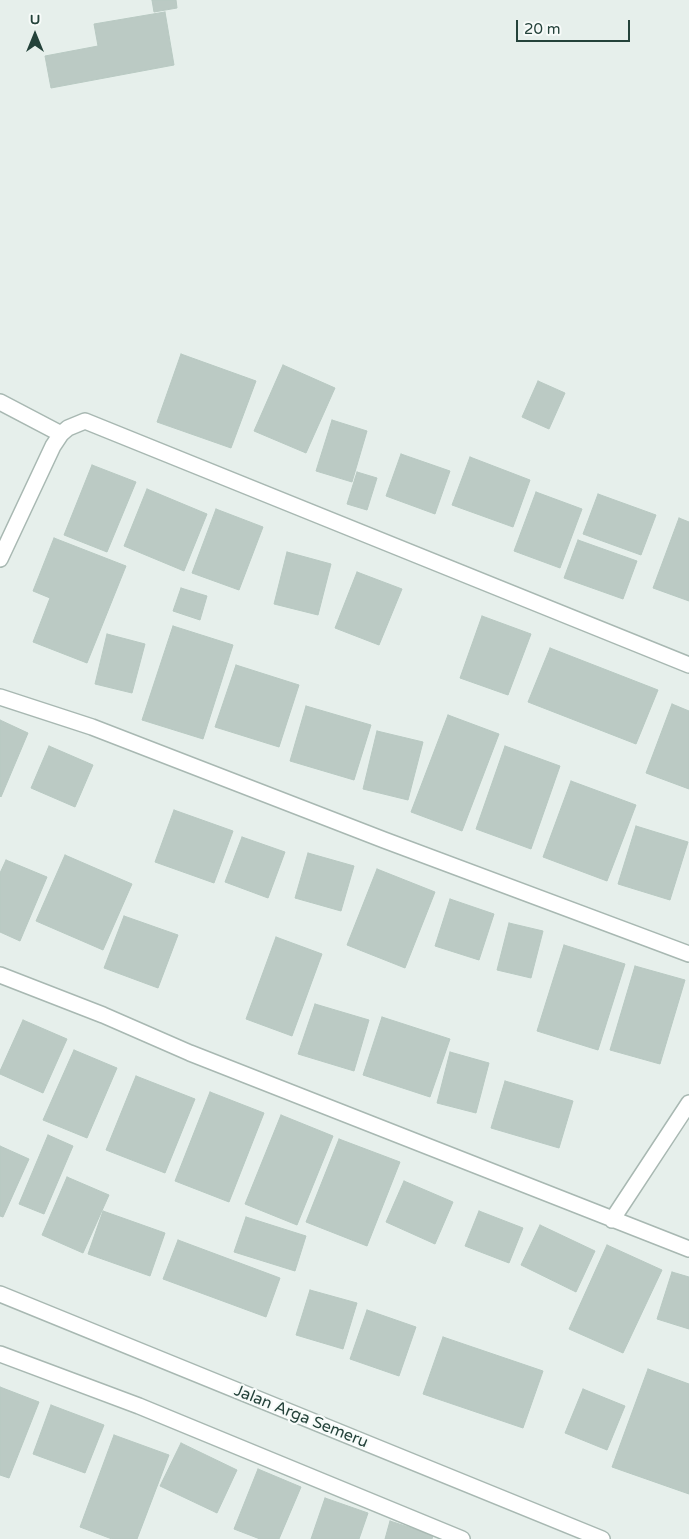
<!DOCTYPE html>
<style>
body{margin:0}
#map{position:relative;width:689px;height:1539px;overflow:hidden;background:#e6efeb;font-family:"Varela Round",sans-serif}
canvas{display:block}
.north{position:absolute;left:10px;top:10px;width:50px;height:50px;-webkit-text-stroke:4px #f7fbf9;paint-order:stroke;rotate:0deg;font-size:14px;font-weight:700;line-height:20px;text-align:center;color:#24423a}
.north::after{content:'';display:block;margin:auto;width:18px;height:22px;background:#24423a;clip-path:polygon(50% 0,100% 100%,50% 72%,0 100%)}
.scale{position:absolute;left:516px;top:20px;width:114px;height:22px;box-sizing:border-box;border:2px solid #24423a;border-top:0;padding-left:6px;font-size:15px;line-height:18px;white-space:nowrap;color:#24423a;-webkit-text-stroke:4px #f7fbf9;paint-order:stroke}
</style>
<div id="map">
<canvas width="689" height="1539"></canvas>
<div class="north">U</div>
<div class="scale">20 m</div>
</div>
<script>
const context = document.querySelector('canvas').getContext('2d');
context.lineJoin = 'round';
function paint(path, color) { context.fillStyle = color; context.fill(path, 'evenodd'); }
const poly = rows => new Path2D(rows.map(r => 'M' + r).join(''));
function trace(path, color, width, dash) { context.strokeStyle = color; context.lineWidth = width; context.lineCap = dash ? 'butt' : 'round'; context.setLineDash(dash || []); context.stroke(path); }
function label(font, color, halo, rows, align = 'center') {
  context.font = font + ' "Varela Round",sans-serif'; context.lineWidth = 4.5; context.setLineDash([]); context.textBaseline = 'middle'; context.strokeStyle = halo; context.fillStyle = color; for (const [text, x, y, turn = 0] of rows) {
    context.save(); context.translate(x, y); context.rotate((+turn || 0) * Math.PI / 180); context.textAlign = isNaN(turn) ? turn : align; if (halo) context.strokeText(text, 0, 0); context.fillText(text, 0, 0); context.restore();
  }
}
const building = poly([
 [152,0,176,0,177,8,154,12,152,0],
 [165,12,174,65,51,88,45,56,98,46,94,24,165,12],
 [181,354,256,381,231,448,157,422,181,354],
 [283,365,335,388,306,453,254,431,283,365],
 [538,381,565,393,549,429,522,417,538,381],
 [332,420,367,431,352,482,316,471,332,420],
 [401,454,450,471,435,514,386,496,401,454],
 [470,457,530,480,513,527,452,505,470,457],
 [92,465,136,482,107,552,64,535,92,465],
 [357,472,377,478,367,510,347,504,357,472],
 [147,489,207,514,184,571,124,546,147,489],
 [536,492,582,509,560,568,514,551,536,492],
 [598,494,656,515,641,555,583,534,598,494],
 [216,509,263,527,239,590,192,573,216,509],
 [679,518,689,522,689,601,653,588,679,518],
 [54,538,126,566,87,663,33,642,50,598,33,591,54,538],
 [578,540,637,561,623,599,564,578,578,540],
 [287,552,331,564,318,615,274,604,287,552],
 [357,572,402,589,379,645,335,628,357,572],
 [181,588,207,596,200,620,173,611,181,588],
 [482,616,531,634,508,695,460,678,482,616],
 [173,626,233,645,203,739,142,720,173,626],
 [107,634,145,644,132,693,95,684,107,634],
 [550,648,658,690,636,744,528,702,550,648],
 [236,665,299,685,279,747,215,727,236,665],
 [672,704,689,711,689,789,646,773,672,704],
 [306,706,371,725,354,780,290,761,306,706],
 [448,715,499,734,462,831,411,812,448,715],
 [0,720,28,733,1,797,0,796,0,720],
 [377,731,423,742,408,800,363,789,377,731],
 [49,746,93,765,75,807,31,788,49,746],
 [505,746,560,766,531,849,476,829,505,746],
 [571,781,636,805,607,881,543,857,571,781],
 [174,810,233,831,214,883,155,862,174,810],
 [636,826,688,842,670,900,618,884,636,826],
 [242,837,285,852,268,898,225,882,242,837],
 [308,853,354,866,341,911,295,898,308,853],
 [65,855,132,884,103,950,36,921,65,855],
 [6,860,47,877,20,941,0,932,0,873,6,860],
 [377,869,435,892,405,968,347,945,377,869],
 [450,899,494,914,479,960,435,946,450,899],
 [124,916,178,935,158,988,104,968,124,916],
 [509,923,543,931,531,978,497,970,509,923],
 [276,937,322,954,292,1036,246,1019,276,937],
 [564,945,625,964,598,1050,537,1031,564,945],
 [635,966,685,980,660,1064,610,1050,635,966],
 [315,1004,369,1020,354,1071,298,1054,315,1004],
 [382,1017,450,1039,430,1097,363,1075,382,1017],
 [23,1020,67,1039,43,1093,0,1074,0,1071,23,1020],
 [74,1050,117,1068,87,1138,43,1120,74,1050],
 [450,1052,489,1063,476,1113,437,1103,450,1052],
 [136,1076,195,1099,165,1173,106,1150,136,1076],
 [505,1081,573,1101,559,1148,491,1128,505,1081],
 [210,1092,264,1113,229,1202,175,1181,210,1092],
 [281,1115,333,1136,297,1225,245,1204,281,1115],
 [48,1135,73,1146,44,1214,19,1204,48,1135],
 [339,1139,400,1162,367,1246,306,1222,339,1139],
 [0,1146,29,1159,3,1217,0,1216,0,1146],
 [67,1177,109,1195,83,1253,42,1235,67,1177],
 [404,1181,453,1202,435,1244,386,1222,404,1181],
 [103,1211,165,1233,150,1276,88,1254,103,1211],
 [479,1211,523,1228,509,1263,465,1246,479,1211],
 [246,1217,306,1236,295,1271,234,1252,246,1217],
 [540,1225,595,1251,576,1292,521,1265,540,1225],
 [178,1240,280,1278,266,1317,163,1279,178,1240],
 [607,1245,662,1270,623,1353,569,1329,607,1245],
 [672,1272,689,1277,689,1329,657,1319,672,1272],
 [310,1290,357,1303,343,1349,296,1335,310,1290],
 [367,1310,416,1327,399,1376,350,1359,367,1310],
 [443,1337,543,1371,523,1428,423,1394,443,1337],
 [648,1369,689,1384,689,1494,612,1467,648,1369],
 [0,1387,39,1402,9,1478,0,1475,0,1387],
 [583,1389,625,1406,607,1450,565,1433,583,1389],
 [51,1405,104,1425,85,1473,33,1454,51,1405],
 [114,1435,169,1455,137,1539,112,1539,80,1527,114,1435],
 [181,1443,237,1470,217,1513,160,1486,181,1443],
 [258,1469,301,1487,279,1539,260,1539,234,1529,258,1469],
 [325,1498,368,1513,359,1539,311,1539,325,1498],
 [390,1521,433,1535,432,1539,385,1539,390,1521]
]);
paint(building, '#bbcac4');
trace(building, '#b8c9c2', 1);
const street = poly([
 [0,402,61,434],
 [0,559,53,446,61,434,68,428,85,421,689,665],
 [0,697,92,727,384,840,689,954],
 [0,975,103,1015,190,1053,689,1249],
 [612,1220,689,1103],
 [0,1294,602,1539],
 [0,1354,139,1406,462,1539]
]);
trace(street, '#a8b8b2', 18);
trace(street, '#fff', 15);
label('16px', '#24423a', '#f7fbf9', [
 ["Jalan Arga Semeru",301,1417,22]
]);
</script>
